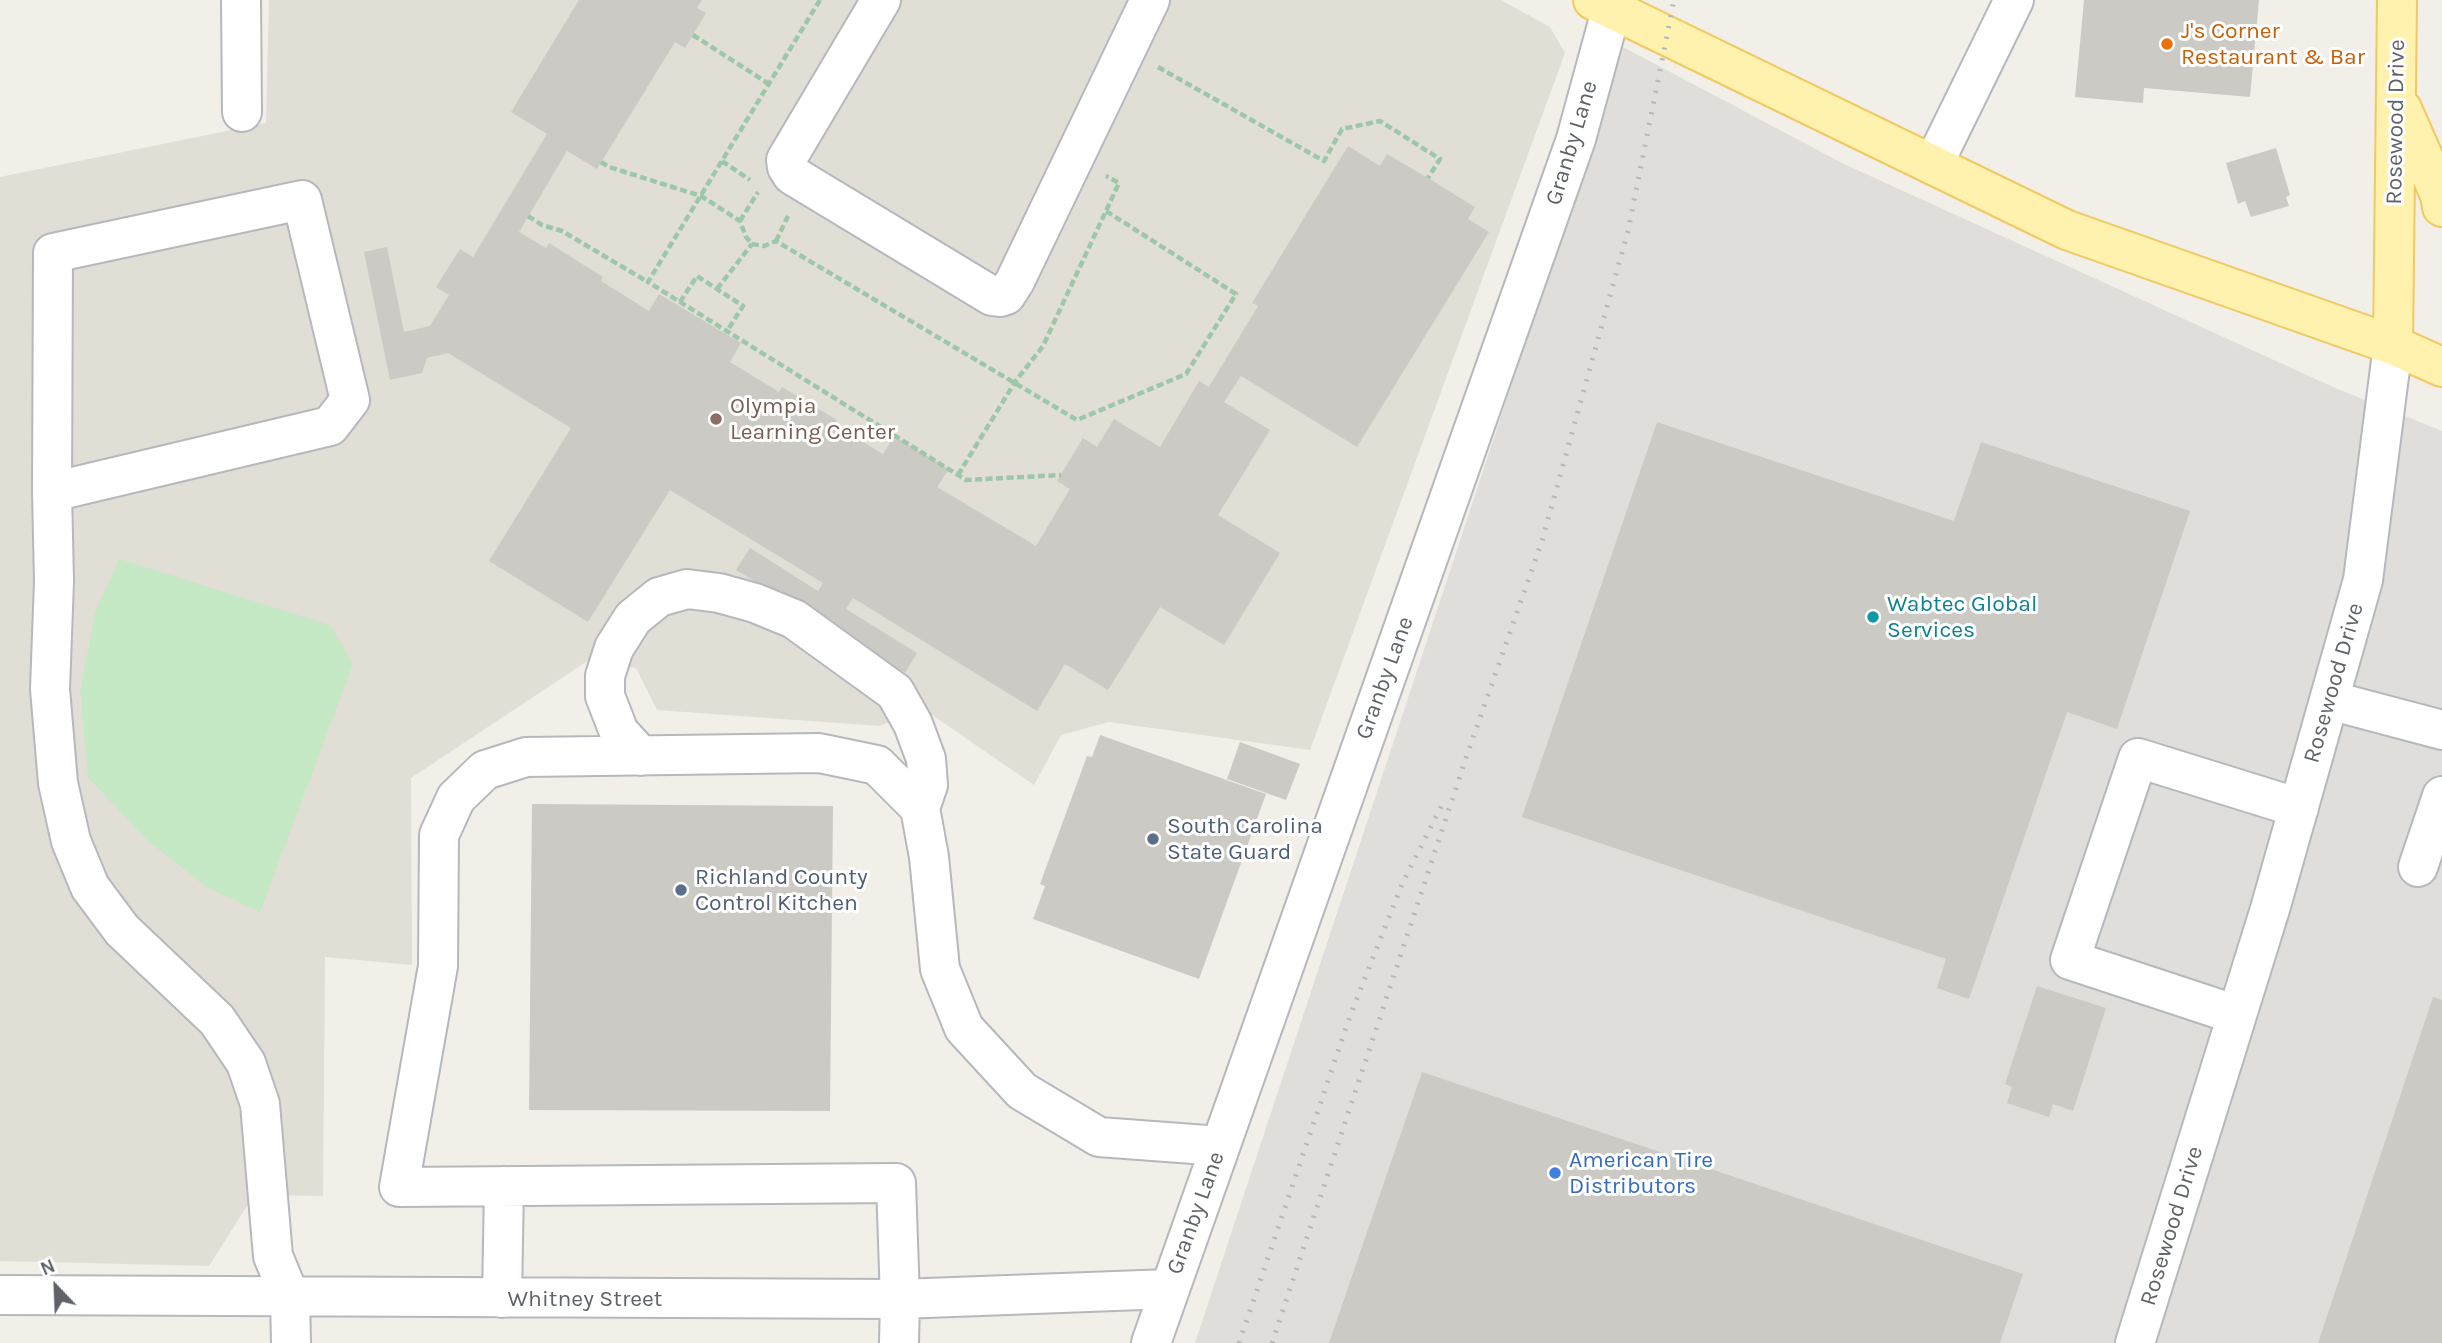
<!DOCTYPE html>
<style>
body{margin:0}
#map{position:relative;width:2442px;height:1343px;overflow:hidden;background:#f1efe8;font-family:Karla,sans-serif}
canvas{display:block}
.north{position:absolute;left:21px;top:1252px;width:70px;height:70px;-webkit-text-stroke:5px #fff;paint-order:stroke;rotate:337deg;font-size:19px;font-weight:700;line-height:28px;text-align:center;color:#5f6368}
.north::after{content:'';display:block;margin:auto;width:24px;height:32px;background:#5f6368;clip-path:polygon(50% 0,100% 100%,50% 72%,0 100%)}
</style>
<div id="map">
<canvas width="2442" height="1343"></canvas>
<div class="north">N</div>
</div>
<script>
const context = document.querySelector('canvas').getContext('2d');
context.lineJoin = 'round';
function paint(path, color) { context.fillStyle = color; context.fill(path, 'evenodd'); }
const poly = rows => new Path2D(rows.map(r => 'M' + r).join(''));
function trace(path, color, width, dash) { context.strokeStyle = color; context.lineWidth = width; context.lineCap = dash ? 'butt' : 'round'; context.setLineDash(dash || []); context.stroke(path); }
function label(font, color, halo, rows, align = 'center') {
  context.font = font + ' Karla,sans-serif'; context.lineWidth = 6; context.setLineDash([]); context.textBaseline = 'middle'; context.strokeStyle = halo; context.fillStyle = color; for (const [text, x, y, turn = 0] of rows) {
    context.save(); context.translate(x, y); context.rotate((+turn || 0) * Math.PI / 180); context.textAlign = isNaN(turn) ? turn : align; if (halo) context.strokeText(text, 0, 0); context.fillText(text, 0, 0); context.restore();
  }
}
paint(poly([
 [1623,47,1844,164,2333,387,2442,431,2442,1343,1195,1343]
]), '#e0deda');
paint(poly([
 [269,0,1501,0,1550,27,1565,53,1310,750,1109,722,1061,735,1034,785,922,708,880,726,657,710,636,668,589,660,411,778,412,965,325,957,323,1196,254,1195,209,1266,0,1261,0,177,266,123]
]), '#e1ded6');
paint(poly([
 [119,559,330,625,353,664,260,912,205,886,146,839,88,777,80,691,95,613]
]), '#c5e8c5');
paint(poly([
 [579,0,702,0,697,8,706,13,685,48,675,42,597,169,567,151,519,232,546,248,549,243,603,277,601,281,649,311,659,294,741,343,730,362,779,392,782,387,837,420,834,425,883,454,894,436,949,469,937,487,1036,546,1070,489,1057,481,1083,438,1097,447,1114,419,1160,447,1199,381,1209,387,1258,306,1252,303,1348,146,1380,166,1387,154,1428,178,1475,207,1468,219,1489,232,1357,447,1241,376,1224,402,1270,430,1218,515,1280,553,1224,645,1160,607,1108,690,1065,664,1037,711,853,598,846,609,917,653,905,673,736,570,750,548,818,591,823,583,670,490,588,622,489,561,571,428,448,353,427,358,422,373,390,380,364,252,387,247,404,332,430,326,449,295,436,287,460,249,473,257,547,134,511,112],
 [2084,0,2259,0,2250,97,2144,88,2143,103,2075,97],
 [2276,148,2290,195,2286,197,2289,206,2251,217,2245,201,2238,204,2226,163],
 [1657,422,1954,521,1981,442,2190,511,2117,729,2067,712,1969,999,1937,988,1946,959,1522,817],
 [1100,735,1266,794,1199,979,1033,919,1045,886,1040,884,1087,756,1092,757],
 [1240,742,1300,764,1286,800,1227,779],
 [532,804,833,806,830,1111,529,1110],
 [2037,986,2106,1008,2073,1111,2053,1104,2049,1117,2007,1103,2012,1087,2005,1084],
 [2433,997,2442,1000,2442,1343,2318,1343],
 [1422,1072,2023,1274,2000,1343,1329,1343]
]), '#cccac5');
const minor = poly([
 [241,0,242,112],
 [881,0,786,160,787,167,792,175,992,296,1000,297,1006,295,1015,281,1150,0],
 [1933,165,2014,0],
 [52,492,330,426,350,400,302,200,53,253,52,492,54,581,50,689,58,783,71,841,90,887,122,930,217,1020,246,1063,260,1104,273,1256,290,1297,291,1343],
 [2329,700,2442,730],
 [641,756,619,732,605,696,605,676,614,648,633,618,659,597,687,589,719,593,755,603,794,619,895,692,913,724,926,759,928,785,920,808],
 [2418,867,2442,796],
 [2237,1015,2070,960,2138,758,2299,808],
 [0,1295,900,1299,1169,1289],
 [502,1298,504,1186],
 [899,1343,900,1299,896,1183,399,1187,438,966,439,835,456,798,485,770,526,757,819,753,877,765,920,808,929,857,940,969,964,1028,1022,1091,1099,1137,1220,1146],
 [1151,1343,1576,139,1611,11],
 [2135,1343,2270,909,2363,580,2393,345]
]);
const major = poly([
 [1593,0,2067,230,2393,345,2442,367],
 [2402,109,2440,195,2442,207],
 [2393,345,2397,0]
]);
trace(minor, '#b5b8bc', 42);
trace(major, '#f2c960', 42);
trace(poly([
 [820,0,648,282,966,480,1061,475],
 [693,35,769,84],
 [1158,67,1324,161,1342,129,1380,121,1440,159,1428,178],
 [722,161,750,180],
 [601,162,609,167,701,196,740,221,746,237,752,244,764,246,776,241,1077,420,1186,374,1236,294,1106,211],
 [528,216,542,225,562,231,648,282],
 [740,221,758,192],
 [776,241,788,216],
 [717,289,752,244],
 [680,302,697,276,743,306,727,331],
 [958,475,1015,382,1043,346,1119,183,1106,176]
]), '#9cc7a9', 4.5, [7, 3.5]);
trace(minor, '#fff', 38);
trace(major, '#fff2af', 38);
trace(poly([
 [1239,1343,1350,1016,1402,884,1443,803],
 [1272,1343,1467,755,1542,541,1628,231,1674,0]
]), '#b6b7b8', 5, [2, 9]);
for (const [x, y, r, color] of [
 [2167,44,7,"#e8710a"],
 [716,419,7,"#8d6e63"],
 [1873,617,7,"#0f9aa8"],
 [1153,839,7,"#5c6f8a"],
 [681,890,7,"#5c6f8a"],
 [1555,1173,7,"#3f7fe0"]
]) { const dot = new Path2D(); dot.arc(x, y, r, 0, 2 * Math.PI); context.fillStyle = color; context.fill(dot); trace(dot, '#fff', 2.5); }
label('23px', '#c56008', '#fff', [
 ["J's Corner",2181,31],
 ["Restaurant & Bar",2181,57]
], 'left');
label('23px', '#5f6368', '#fff', [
 ["Rosewood Drive",2396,122,-89],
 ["Granby Lane",1572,143,-73],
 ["Granby Lane",1385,678,-70],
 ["Rosewood Drive",2334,683,-74],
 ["Granby Lane",1196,1213,-70],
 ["Rosewood Drive",2172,1226,-73],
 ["Whitney Street",585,1299]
]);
label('23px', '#785e54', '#fff', [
 ["Olympia",730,406],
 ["Learning Center",730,432]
], 'left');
label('23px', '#0d838f', '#fff', [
 ["Wabtec Global",1887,604],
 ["Services",1887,630]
], 'left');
label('23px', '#4e5e75', '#fff', [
 ["South Carolina",1167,826],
 ["State Guard",1167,852],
 ["Richland County",695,877],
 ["Control Kitchen",695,903]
], 'left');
label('23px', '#366cbe', '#fff', [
 ["American Tire",1569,1160],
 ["Distributors",1569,1186]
], 'left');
</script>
